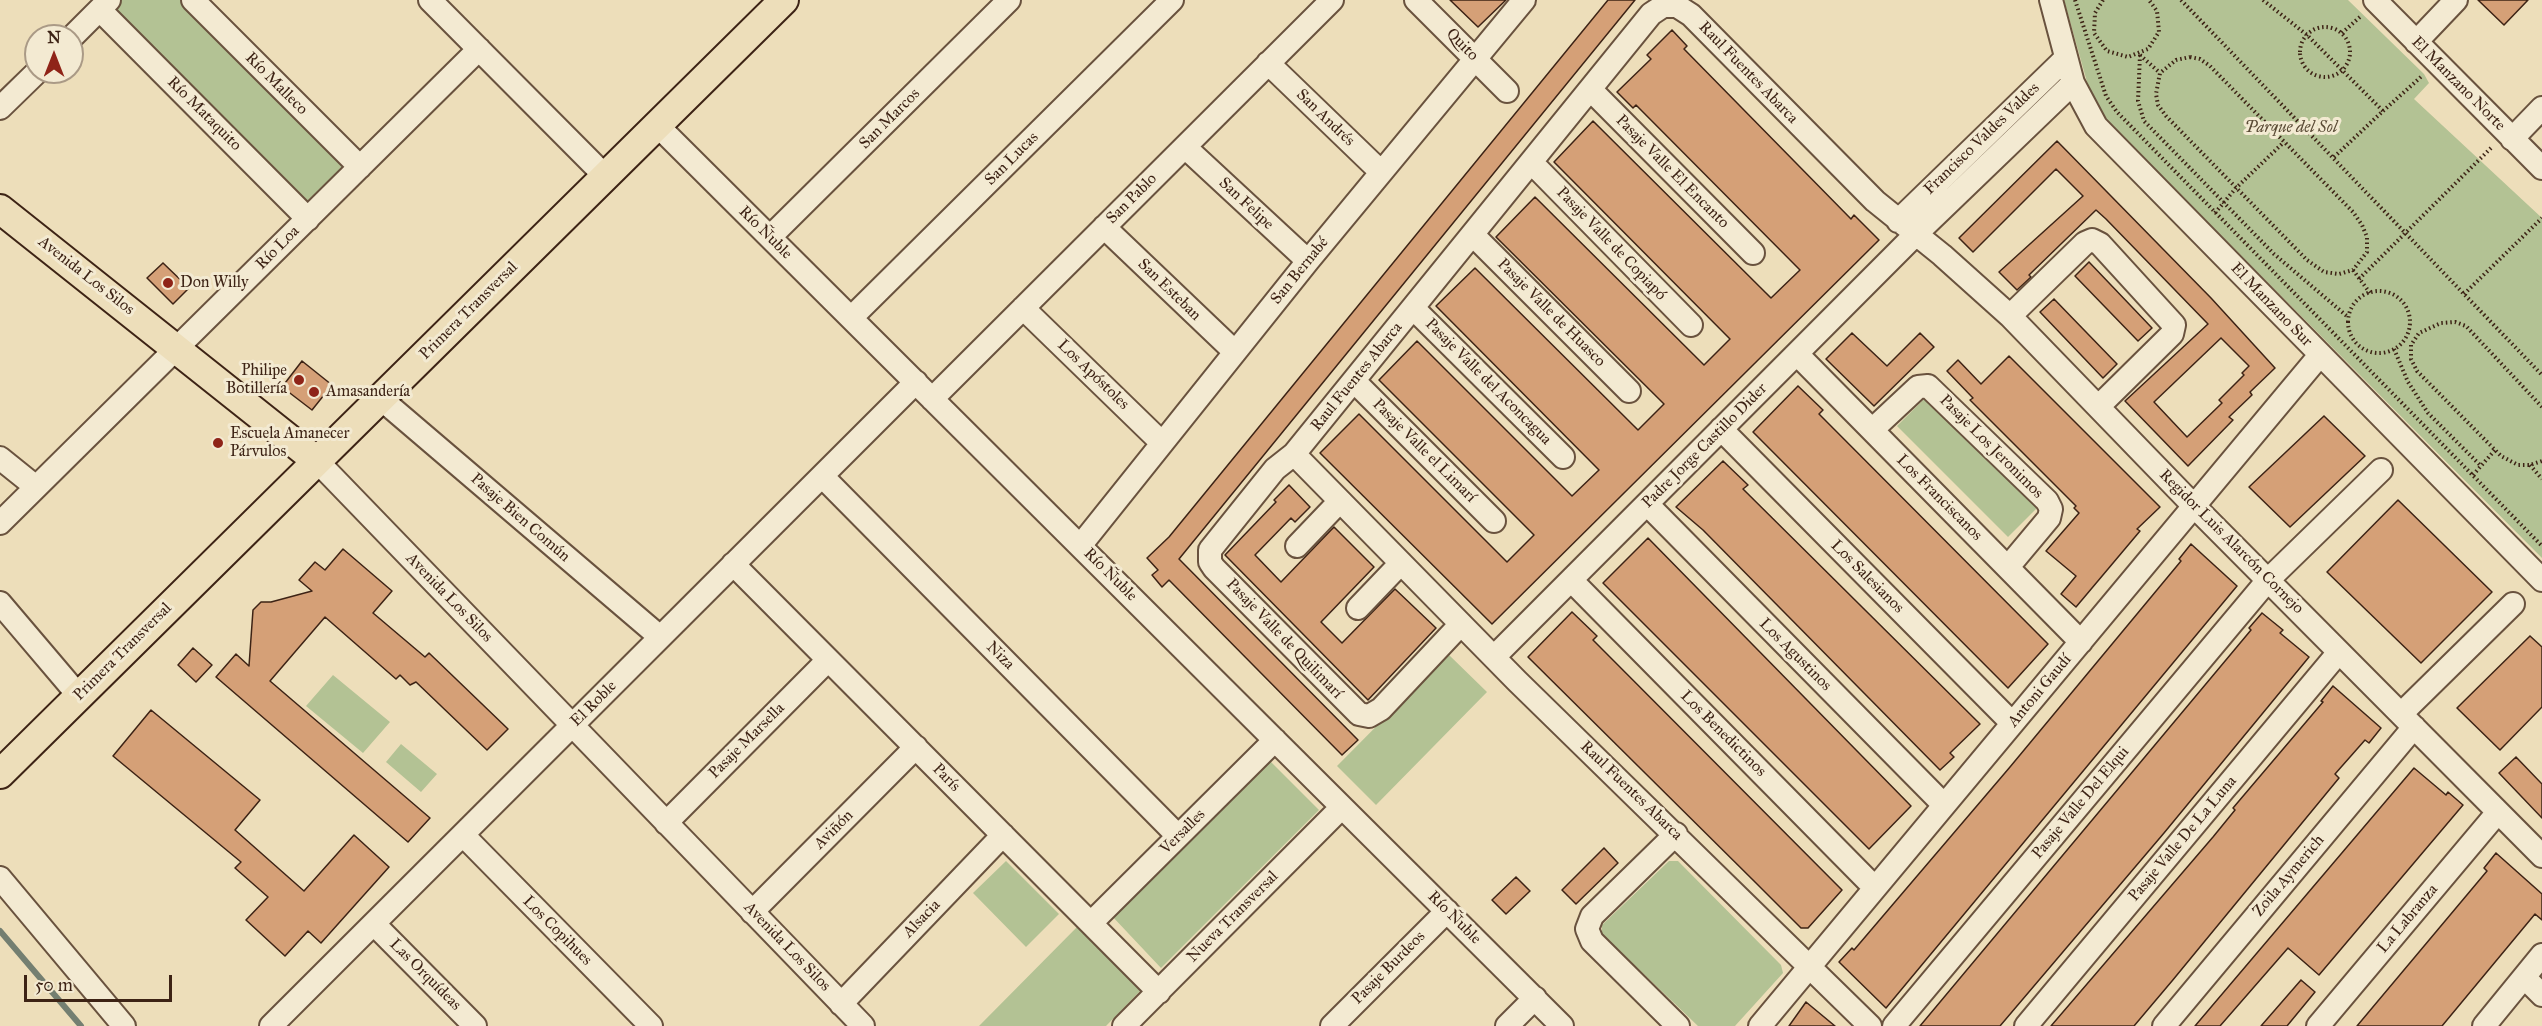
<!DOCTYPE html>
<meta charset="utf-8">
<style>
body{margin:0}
#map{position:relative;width:2542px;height:1026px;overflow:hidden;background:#eddeba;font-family:"IM FELL Great Primer",serif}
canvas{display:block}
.north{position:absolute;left:24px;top:24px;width:60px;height:60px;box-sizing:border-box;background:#f3ead2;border:2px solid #aa9a86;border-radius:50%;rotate:0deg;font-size:16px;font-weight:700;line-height:24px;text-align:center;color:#3d2315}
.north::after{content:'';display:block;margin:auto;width:21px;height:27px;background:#8f2418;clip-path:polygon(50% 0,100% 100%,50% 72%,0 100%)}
.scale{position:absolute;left:24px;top:975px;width:148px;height:27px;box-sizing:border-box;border:3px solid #3d2315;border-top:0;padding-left:8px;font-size:18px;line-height:21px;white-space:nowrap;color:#3d2315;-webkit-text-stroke:4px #f3ead2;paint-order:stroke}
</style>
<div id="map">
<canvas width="2542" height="1026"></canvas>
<div class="north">N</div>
<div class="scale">50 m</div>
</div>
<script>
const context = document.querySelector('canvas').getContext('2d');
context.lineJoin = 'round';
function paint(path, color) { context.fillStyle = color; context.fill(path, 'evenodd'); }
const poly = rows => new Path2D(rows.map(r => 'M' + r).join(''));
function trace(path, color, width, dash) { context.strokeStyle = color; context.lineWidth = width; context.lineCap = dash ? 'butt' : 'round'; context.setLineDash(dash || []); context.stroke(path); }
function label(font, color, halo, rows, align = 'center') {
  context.font = font + ' "IM FELL Great Primer",serif'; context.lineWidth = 6; context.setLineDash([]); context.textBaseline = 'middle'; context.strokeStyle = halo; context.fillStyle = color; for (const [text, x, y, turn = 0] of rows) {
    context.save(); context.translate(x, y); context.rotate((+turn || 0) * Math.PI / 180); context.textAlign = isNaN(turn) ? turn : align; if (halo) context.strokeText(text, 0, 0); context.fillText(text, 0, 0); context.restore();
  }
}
paint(poly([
 [117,0,183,0,346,164,303,205,113,17],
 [2064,0,2348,0,2424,74,2429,83,2414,99,2542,218,2542,558,2101,115,2089,89],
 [1929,394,2040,505,2008,537,1897,426],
 [1448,654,1487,692,1376,805,1337,766],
 [333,675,390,722,363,753,306,706],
 [401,744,437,774,421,792,386,762],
 [1268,759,1319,810,1161,968,1111,915],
 [1006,861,1059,914,1026,947,973,893],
 [1669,861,1678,861,1781,965,1783,973,1735,1026,1698,1026,1602,934,1602,925],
 [1081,923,1145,986,1106,1026,979,1026]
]), '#b3c294');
trace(poly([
 [0,931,81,1026]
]), '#747f71', 6);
const building = poly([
 [1450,0,1506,0,1478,27,1450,0],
 [1608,0,1635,0,1179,559,1358,740,1342,755,1169,580,1162,587,1152,575,1158,570,1147,558,1169,537,1608,0],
 [2478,0,2528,0,2504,25,2478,0],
 [1672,30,1687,46,1684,49,1851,219,1854,215,1879,240,1492,624,1320,453,1359,414,1507,562,1534,535,1379,380,1417,341,1572,496,1599,470,1436,306,1475,268,1638,430,1664,404,1496,237,1535,197,1704,365,1730,339,1554,162,1593,121,1771,298,1800,270,1636,105,1633,108,1617,92,1651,59,1647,55,1672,30],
 [2057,141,2211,298,2275,368,2250,392,2252,395,2229,417,2233,420,2188,466,2125,401,2208,324,2106,219,2096,210,2029,275,2031,277,2017,290,1999,272,2083,196,2056,169,1973,252,1959,238,2057,141],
 [2221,338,2249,366,2242,373,2244,375,2219,400,2222,403,2187,437,2154,402,2221,338],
 [2089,262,2152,328,2138,341,2075,276,2089,262],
 [163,263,189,288,173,304,147,278,163,263],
 [2054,299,2117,364,2103,378,2040,312,2054,299],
 [1852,333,1887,366,1920,333,1934,347,1874,406,1826,359,1852,333],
 [2009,356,2160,507,2137,529,2140,531,2076,607,2061,594,2076,576,2046,551,2079,513,2074,508,2076,506,1970,400,1973,398,1947,371,1958,360,1981,384,2009,356],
 [302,361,332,385,312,410,282,387,302,361],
 [1798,386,1823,410,1819,414,2048,644,2008,688,1753,432,1798,386],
 [2324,416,2365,456,2290,527,2249,487,2324,416],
 [1723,461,1748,485,1743,489,1980,724,1950,753,1954,757,1940,770,1703,530,1676,507,1723,461],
 [1289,485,1310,507,1295,522,1291,518,1255,555,1281,582,1334,527,1374,567,1321,622,1342,643,1395,589,1436,628,1368,700,1225,555,1276,502,1274,500,1289,485],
 [2398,500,2492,592,2421,663,2327,572,2398,500],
 [1648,538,1911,806,1869,849,1603,583,1648,538],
 [2191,544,2237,586,1886,1008,1839,962,1852,948,1854,950,2010,767,2181,561,2179,559,2191,544],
 [343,549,392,591,373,613,425,657,429,653,508,729,487,750,416,682,410,685,400,675,396,679,325,617,270,681,430,818,408,842,216,677,236,654,249,666,253,610,261,602,271,602,312,591,299,580,315,562,325,570,343,549],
 [1572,612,1597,636,1593,640,1842,890,1808,928,1801,928,1755,882,1528,657,1572,612],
 [2262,613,2283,630,2280,633,2309,657,2164,833,2000,1026,1920,1026,2251,630,2249,628,2262,613],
 [2530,636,2542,647,2542,707,2500,750,2457,708,2530,636],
 [193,648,212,665,196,682,178,665,193,648],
 [2333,686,2381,728,2369,743,2365,740,2335,774,2339,778,2172,981,2134,1026,2051,1026,2213,837,2235,810,2233,808,2323,702,2321,701,2333,686],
 [151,710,260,800,235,830,304,891,354,835,389,867,321,943,308,931,285,956,246,920,268,897,235,868,241,862,113,756,151,710],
 [2516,757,2542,784,2542,818,2499,773,2516,757],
 [2414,768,2446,795,2448,792,2463,805,2319,975,2288,948,2220,1026,2195,1026,2414,768],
 [1604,848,1618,863,1576,904,1562,890,1604,848],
 [2496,853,2542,894,2542,920,2535,914,2442,1026,2357,1026,2487,871,2484,868,2496,853],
 [1516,877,1530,891,1506,914,1492,900,1516,877],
 [2301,980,2315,992,2287,1026,2261,1026,2301,980],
 [1806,1002,1835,1026,1789,1026,1806,1002]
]);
paint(building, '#d5a077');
trace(building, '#3d2315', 1.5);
const minor = poly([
 [193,0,360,167],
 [430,0,605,176],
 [1416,0,1507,91],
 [2051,0,2073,83,2096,126,2542,580],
 [2375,0,2542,168],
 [100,10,308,219],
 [72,37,109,0],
 [2416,42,2456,0],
 [1268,63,1381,172],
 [1591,90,1753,253],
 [0,108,37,72],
 [657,125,1562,1026],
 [2512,139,2542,108],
 [1185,147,1308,261],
 [1532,163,1691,325],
 [1898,221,2066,58],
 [1104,227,1235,352],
 [1473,235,1629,391],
 [770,237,1009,0],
 [1023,308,1162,443],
 [1413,308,1563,457],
 [2010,316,2085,243,2092,240,2100,244,2174,325,2172,334,2099,406],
 [851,318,1172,0],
 [1797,354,2081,642],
 [1354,381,1494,521],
 [380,398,660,637],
 [932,399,1332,0],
 [1721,429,2012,723],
 [1872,430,1918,387,1928,386,2047,501,2051,509,2049,518,2008,567],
 [1294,454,1517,681,1870,1026],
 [0,458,36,487],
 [317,461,863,1026],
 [822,476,1178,836],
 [1647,504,1944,805],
 [0,523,479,49],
 [1080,546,1308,261,1524,0],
 [1297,546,1340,501],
 [733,564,1159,992],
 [1571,580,1875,888],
 [0,603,79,696],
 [1358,608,1401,563],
 [1461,624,1381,709,1369,716,1359,714,1214,568,1210,562,1210,550,1275,469,1294,454,1651,14,1663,6,1677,6,1691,15,1875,201,1942,255,2010,316,2194,506,2542,856],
 [1494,657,1915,235,2073,83],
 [2401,714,2513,604],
 [666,823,828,660],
 [1676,834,1592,916,1587,929,1592,941,1678,1026],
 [463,835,651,1026],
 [0,878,124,1026],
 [752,912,916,747],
 [1091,923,1275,740],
 [374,924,475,1026],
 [2524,977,2542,995],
 [841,1004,1003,835],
 [271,1026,916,382],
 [1124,1026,1342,807],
 [1332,1026,1447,911],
 [1507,1026,1535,998],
 [1760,1026,2320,355],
 [1894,1026,2268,580,2381,470],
 [2026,1026,2339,652],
 [2164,1026,2414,727],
 [2318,1026,2498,812],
 [2484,1026,2542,955]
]);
const major = poly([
 [0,209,317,461],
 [0,774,784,0]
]);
trace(minor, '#69523e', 26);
trace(major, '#3d2315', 32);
trace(poly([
 [2075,0,2106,96,2117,112,2542,546],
 [2103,0,2095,13,2094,33,2107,51,2128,57,2148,49,2159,32,2157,11,2149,0],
 [2181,0,2542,375],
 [2263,0,2307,35,2383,111,2333,158],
 '2300 52a25 25 0 1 1 50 0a25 25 0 1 1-50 0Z',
 [2342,33,2361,16],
 [2140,55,2138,101,2144,121,2274,254,2348,317],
 [2140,55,2160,73],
 [2190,57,2200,59,2210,66,2353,212,2362,225,2367,237,2367,252,2353,270,2339,274,2324,272,2307,260,2166,116,2158,105,2156,94,2160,73,2176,60,2190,57],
 [2383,111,2423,75],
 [2215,213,2236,188,2284,142],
 [2353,270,2370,293],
 [2359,279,2493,146],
 '2348 322a31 31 0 1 1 62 0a31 31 0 1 1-62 0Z',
 [2464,294,2542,218],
 [2394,349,2408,382,2428,413,2481,466],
 [2542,407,2466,326,2455,322,2441,323,2419,333,2411,345,2411,359,2417,371,2501,456,2518,465,2530,465,2542,461],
 [2530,465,2542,479],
 [2473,475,2495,450]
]), '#3d2315', 4, [1.5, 3]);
trace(minor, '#f3ead2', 22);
trace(major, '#eddeba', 28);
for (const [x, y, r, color] of [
 [168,283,6,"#8f2418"],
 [299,380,6,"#8f2418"],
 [314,392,6,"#8f2418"],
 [218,443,6,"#8f2418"]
]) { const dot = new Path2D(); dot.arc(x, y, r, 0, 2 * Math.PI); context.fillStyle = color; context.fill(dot); trace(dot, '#f3ead2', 2); }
label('16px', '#3d2315', '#f3ead2', [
 ["Quito",1462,45,45],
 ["Raul Fuentes Abarca",1748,73,46],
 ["Río Malleco",276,84,45],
 ["El Manzano Norte",2458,84,45],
 ["Río Mataquito",204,114,45],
 ["San Andrés",1325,118,44],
 ["San Marcos",890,119,-45],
 ["Francisco Valdes Valdes",1982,139,-44],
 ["San Lucas",1012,159,-45],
 ["Pasaje Valle El Encanto",1672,172,45],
 ["San Pablo",1132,199,-45],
 ["San Felipe",1246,204,43],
 ["Río Ñuble",765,233,45],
 ["Pasaje Valle de Copiapó",1611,244,46],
 ["Río Loa",278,248,-45],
 ["San Bernabé",1300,271,-51],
 ["Avenida Los Silos",86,276,38],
 ["San Esteban",1169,290,44],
 ["El Manzano Sur",2271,305,46],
 ["Primera Transversal",469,311,-45],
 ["Pasaje Valle de Huasco",1551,313,45],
 ["Los Apóstoles",1093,375,44],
 ["Raul Fuentes Abarca",1357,377,-51],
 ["Pasaje Valle del Aconcagua",1488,382,45],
 ["Padre Jorge Castillo Dider",1705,446,-45],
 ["Pasaje Los Jeronimos",1991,447,45],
 ["Pasaje Valle el Limarí",1424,451,45],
 ["Los Franciscanos",1939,498,45],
 ["Pasaje Bien Común",520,518,41],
 ["Regidor Luis Alarcón Cornejo",2231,542,45],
 ["Río Ñuble",1110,575,45],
 ["Los Salesianos",1867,577,45],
 ["Avenida Los Silos",449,598,46],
 ["Pasaje Valle de Quilimarí",1284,639,46],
 ["Primera Transversal",123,652,-45],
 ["Los Agustinos",1795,655,45],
 ["Niza",1000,656,45],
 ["Antoni Gaudí",2040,691,-50],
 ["El Roble",594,704,-45],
 ["Los Benedictinos",1723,734,45],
 ["Pasaje Marsella",747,741,-45],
 ["París",946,778,45],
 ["Raul Fuentes Abarca",1631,791,44],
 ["Pasaje Valle Del Elqui",2081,803,-50],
 ["Aviñón",834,830,-45],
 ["Versalles",1183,832,-45],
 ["Pasaje Valle De La Luna",2183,839,-50],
 ["Zoila Aymerich",2289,876,-50],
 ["Nueva Transversal",1233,917,-45],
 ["Río Ñuble",1454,918,45],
 ["Alsacia",922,919,-46],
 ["La Labranza",2408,919,-50],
 ["Los Copihues",557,931,45],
 ["Avenida Los Silos",787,947,46],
 ["Pasaje Burdeos",1389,968,-45],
 ["Las Orquídeas",425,975,45]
]);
label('italic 16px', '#5a4b35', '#f3ead2', [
 ["Parque del Sol",2291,128]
]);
label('16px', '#3d2315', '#f3ead2', [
 ["Don Willy",180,283],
 ["Philipe",287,371,"right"],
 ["Botillería",287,389,"right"],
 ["Amasandería",326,392],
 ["Escuela Amanecer",230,434],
 ["Párvulos",230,452]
], 'left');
</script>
